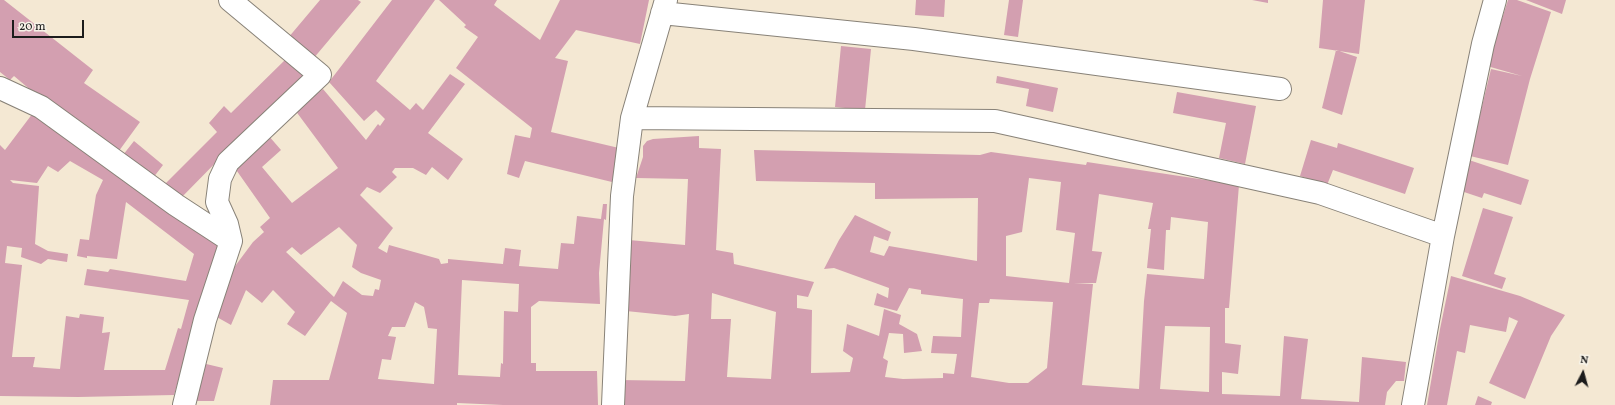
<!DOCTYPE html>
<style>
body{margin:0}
#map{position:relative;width:1615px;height:405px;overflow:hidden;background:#f4e8d3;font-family:Vollkorn,serif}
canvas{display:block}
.north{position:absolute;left:1563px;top:353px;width:40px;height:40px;-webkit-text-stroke:3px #f7f3e8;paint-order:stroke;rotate:6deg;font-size:11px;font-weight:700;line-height:16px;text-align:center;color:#1c1c1c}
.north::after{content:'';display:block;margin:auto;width:14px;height:18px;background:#1c1c1c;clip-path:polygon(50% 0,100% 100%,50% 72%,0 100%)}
.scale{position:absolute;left:12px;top:20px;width:72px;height:18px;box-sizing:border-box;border:2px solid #1c1c1c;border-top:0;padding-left:5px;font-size:12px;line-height:14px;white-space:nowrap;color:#1c1c1c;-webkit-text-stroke:3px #f7f3e8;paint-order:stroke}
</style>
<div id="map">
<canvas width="1615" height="405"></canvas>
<div class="north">N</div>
<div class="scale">20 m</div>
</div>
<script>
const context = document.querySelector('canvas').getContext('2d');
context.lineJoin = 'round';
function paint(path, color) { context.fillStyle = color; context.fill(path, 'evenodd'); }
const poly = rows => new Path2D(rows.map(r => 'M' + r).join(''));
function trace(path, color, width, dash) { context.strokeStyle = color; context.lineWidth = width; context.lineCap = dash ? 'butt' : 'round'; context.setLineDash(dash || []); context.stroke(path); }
paint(poly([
 [0,0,4,0,93,70,84,83,140,122,116,155,58,113,14,76,10,80,0,72],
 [320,0,358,0,361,2,313,59,288,38],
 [392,0,435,0,376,81,410,110,416,103,423,110,450,74,465,84,428,133,463,159,448,180,432,167,426,175,413,168,395,168,392,172,397,177,380,193,367,187,360,195,393,228,378,248,387,253,389,245,439,259,441,264,448,263,448,259,503,264,505,248,521,250,519,266,558,269,561,243,574,244,577,216,601,219,603,204,607,204,606,220,604,219,599,273,600,304,539,301,531,307,531,363,536,363,536,371,597,371,598,405,503,405,457,403,457,405,270,405,273,380,329,380,347,313,331,301,305,336,287,324,295,312,273,290,262,303,246,290,231,325,215,316,227,277,253,242,264,232,260,227,270,218,232,164,268,135,281,150,262,167,292,203,338,168,295,110,323,89,366,140,378,124,380,126,385,119,376,110,364,121,329,82],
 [339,227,357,245,352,267,361,273,381,280,379,290,375,289,373,296,362,295,343,281,334,297,286,252,292,247,301,255],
 [462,280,519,284,518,312,504,311,503,364,501,363,500,377,458,375],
 [415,302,424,307,428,328,437,329,434,384,378,379,382,359,391,360,396,337,388,336,392,327,405,327],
 [439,0,497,0,494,5,540,40,560,0,649,0,640,44,576,30,555,58,568,61,551,132,619,148,612,182,525,161,519,178,507,174,515,135,530,138,532,128,456,68,478,37,464,27,466,25],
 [916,0,945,0,944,17,915,15],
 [1009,0,1023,0,1018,37,1004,35],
 [1252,0,1268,0,1268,3],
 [1323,0,1365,0,1359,54,1319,48],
 [1508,0,1517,0,1551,12,1530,79,1508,165,1470,156,1491,69,1522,76,1487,66],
 [1526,0,1566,0,1562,14],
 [841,46,871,49,865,110,835,107],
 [1336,50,1357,57,1342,115,1322,108],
 [287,58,307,78,232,146,179,200,164,185,217,132,209,123,224,106,231,113],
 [997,76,1058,88,1053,112,1026,106,1029,89,996,83],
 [1177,92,1256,106,1245,164,1219,158,1226,123,1173,113],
 [36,109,219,246,190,333,192,334,174,395,78,397,0,396,0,145,5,150],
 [70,161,103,180,96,195,89,240,80,239,77,256,87,258,87,256,117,259,126,202,194,254,186,281,110,269,108,272,87,269,84,285,189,300,181,329,178,328,165,370,104,370,110,332,102,333,104,317,80,314,79,318,66,316,60,369,33,367,35,357,12,357,22,265,5,263,7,246,22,248,21,257,41,264,48,259,67,262,68,254,48,251,35,244,39,186,13,183,10,180,37,183,48,166,58,172],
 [699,136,699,148,721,149,716,250,733,253,734,264,814,282,808,297,797,295,797,308,812,310,811,373,850,372,853,358,843,351,847,324,879,336,884,309,901,315,899,324,917,334,922,351,904,353,903,334,889,333,883,358,888,361,885,377,903,379,943,378,943,373,954,374,957,354,931,353,933,336,961,337,963,299,921,294,921,290,909,288,897,311,874,305,877,293,888,298,889,288,834,268,824,269,839,240,855,215,891,232,888,241,874,236,870,252,884,256,889,246,977,261,978,198,875,199,875,183,756,181,754,150,980,155,991,152,1086,165,1087,162,1239,185,1229,308,1225,308,1225,343,1241,345,1238,374,1222,372,1222,394,1280,396,1284,336,1308,339,1301,399,1359,402,1362,357,1406,362,1404,381,1396,381,1387,392,1385,405,619,405,619,380,685,381,689,314,675,316,626,311,629,240,685,245,688,179,636,178,643,157,643,146,647,141,653,139],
 [1029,178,1061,182,1056,230,1075,233,1069,283,1006,276,1006,236,1022,232],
 [1099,194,1153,203,1148,229,1151,229,1147,268,1164,270,1166,230,1170,230,1171,217,1208,222,1204,279,1147,274,1144,301,1139,389,1082,385,1093,284,1074,283,1096,283,1102,252,1092,251],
 [712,293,776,312,771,379,727,377,731,319,711,319],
 [990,299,1053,302,1047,368,1028,383,1009,383,971,377,979,303,989,303],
 [1165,326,1210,327,1209,392,1160,389],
 [1311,140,1337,148,1338,143,1414,168,1405,194,1333,170,1327,185,1300,176],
 [134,141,163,165,153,178,123,155],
 [1466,159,1529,180,1521,205,1484,193,1482,198,1455,189],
 [1483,208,1513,217,1494,274,1506,278,1502,289,1462,276],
 [1451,276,1520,296,1565,315,1551,336,1525,399,1489,383,1518,321,1509,317,1506,332,1470,325,1465,353,1457,351,1447,405,1427,405,1440,329],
 [202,363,223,368,214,401,195,401],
 [1478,396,1492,402,1491,405,1475,405]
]), '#d39fb0');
const minor = poly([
 [230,0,320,75,228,162,220,179,217,202,227,224,231,241],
 [662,13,914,39,1280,89],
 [0,88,41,107,176,205,231,241,205,320,184,405],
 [632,118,995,121,1320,193,1443,236],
 [613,405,622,196,632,118,666,0],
 [1413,405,1443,236,1483,44,1495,0]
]);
trace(minor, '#888278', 24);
trace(minor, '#fff', 22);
</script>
